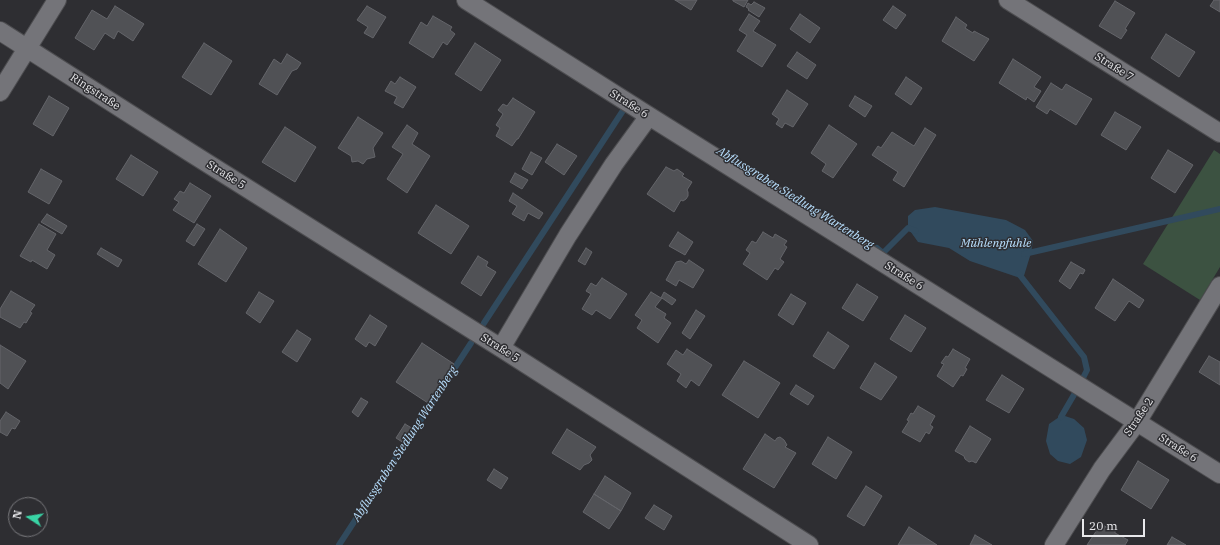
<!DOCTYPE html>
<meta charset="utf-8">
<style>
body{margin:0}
#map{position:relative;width:1220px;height:545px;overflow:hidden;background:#2e2e32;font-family:"IBM Plex Serif",serif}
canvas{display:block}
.north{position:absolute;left:8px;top:497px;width:40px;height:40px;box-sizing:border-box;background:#2e2e32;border:1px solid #78787c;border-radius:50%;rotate:282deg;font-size:11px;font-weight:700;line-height:16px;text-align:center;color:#e8e8eb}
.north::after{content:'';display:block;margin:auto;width:14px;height:18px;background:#39d4a5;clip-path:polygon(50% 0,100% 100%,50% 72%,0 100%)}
.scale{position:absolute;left:1082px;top:519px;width:63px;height:18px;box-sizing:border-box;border:2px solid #e8e8eb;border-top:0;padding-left:5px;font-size:12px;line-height:14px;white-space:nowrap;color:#e8e8eb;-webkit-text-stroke:3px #2e2e32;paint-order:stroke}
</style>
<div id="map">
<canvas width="1220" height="545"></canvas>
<div class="north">N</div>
<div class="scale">20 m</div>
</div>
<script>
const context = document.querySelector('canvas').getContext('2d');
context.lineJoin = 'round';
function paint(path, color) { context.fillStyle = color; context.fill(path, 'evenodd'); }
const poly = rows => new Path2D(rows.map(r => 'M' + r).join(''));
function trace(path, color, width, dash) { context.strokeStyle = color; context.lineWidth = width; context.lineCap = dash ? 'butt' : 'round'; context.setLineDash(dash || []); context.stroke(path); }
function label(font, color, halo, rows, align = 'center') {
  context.font = font + ' "IBM Plex Serif",serif'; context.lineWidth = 3; context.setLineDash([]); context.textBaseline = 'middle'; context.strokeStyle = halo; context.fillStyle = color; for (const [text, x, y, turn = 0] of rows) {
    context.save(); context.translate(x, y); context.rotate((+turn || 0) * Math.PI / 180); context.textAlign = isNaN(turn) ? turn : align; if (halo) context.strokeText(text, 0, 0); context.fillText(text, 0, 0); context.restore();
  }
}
paint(poly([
 [1214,150,1220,154,1220,267,1200,300,1143,264]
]), '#3c5241');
paint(poly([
 [935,207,1006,220,1025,230,1033,241,1031,253,1023,279,970,261,949,248,918,242,908,228,908,216,915,210],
 [1062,415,1074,419,1084,428,1087,440,1081,457,1070,464,1058,461,1050,454,1046,441,1049,424]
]), '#314a5d');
trace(poly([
 [877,248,883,253,908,228,916,231],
 [1024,254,1220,209],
 [1019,274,1084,357,1087,370,1083,378],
 [484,323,626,106],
 [1061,417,1075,393],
 [339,545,471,343]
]), '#314a5d', 6);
const building = poly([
 [675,0,697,0,691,10,675,0],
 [733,0,748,0,744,7,733,1,733,0],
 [1214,0,1220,0,1220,12,1210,6,1214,0],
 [1115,1,1135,13,1125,29,1127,30,1121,39,1099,26,1115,1],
 [754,2,765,8,759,17,748,10,749,9,746,7,748,3,751,5,754,2],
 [115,6,144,24,133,41,118,31,114,39,105,33,94,50,75,38,92,10,107,19,115,6],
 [367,6,386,17,373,38,364,33,368,27,357,20,367,6],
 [893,6,906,15,896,29,883,20,893,6],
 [749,14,760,21,753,31,776,45,762,67,737,51,747,35,739,30,749,14],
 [800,14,820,28,810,43,790,29,800,14],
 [433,16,452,27,450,30,455,34,447,45,443,42,433,58,409,43,421,22,427,26,433,16],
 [956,17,967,25,965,28,973,33,974,31,989,39,974,61,942,41,956,17],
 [1166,34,1195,52,1179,77,1151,58,1166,34],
 [204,43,232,61,211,95,182,77,204,43],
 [475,43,501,60,481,91,455,74,475,43],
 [797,52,816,65,807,79,787,66,797,52],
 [287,54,301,63,297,69,292,71,277,95,259,84,274,59,281,64,287,54],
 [1013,59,1041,77,1034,87,1041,91,1034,102,1027,97,1026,100,999,83,1013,59],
 [400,77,416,87,403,108,394,103,397,97,385,91,391,81,395,84,400,77],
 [906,77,922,88,911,105,895,94,906,77],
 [1051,83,1062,90,1066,84,1092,99,1076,125,1050,109,1047,114,1036,107,1051,83],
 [787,90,808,104,793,127,785,123,782,128,776,124,779,119,772,114,787,90],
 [49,96,69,108,53,136,33,124,49,96],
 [855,96,872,106,865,117,849,106,855,96],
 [513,98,535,112,518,139,517,139,512,146,496,136,500,128,496,125,503,114,498,110,503,104,507,106,513,98],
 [1115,112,1141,127,1126,150,1101,135,1115,112],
 [358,117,383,133,373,148,375,157,367,159,363,164,358,161,352,162,351,156,338,148,358,117],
 [407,125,418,133,412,144,430,156,407,193,387,179,403,154,392,147,407,125],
 [829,125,857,144,833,178,822,171,826,164,811,153,829,125],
 [285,127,316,147,295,182,262,162,285,127],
 [925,128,936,135,904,187,893,180,898,172,872,155,878,146,881,148,892,132,914,146,925,128],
 [557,144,577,156,564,175,545,162,557,144],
 [1168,150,1193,165,1175,193,1151,178,1168,150],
 [531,152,542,158,532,175,522,169,531,152],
 [131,155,158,172,143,196,116,179,131,155],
 [666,167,674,171,677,169,684,174,682,176,692,182,687,190,688,192,688,196,686,199,683,201,681,200,674,212,647,194,666,167],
 [41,169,62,181,49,204,28,192,41,169],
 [515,173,528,180,522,189,510,182,515,173],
 [190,183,211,196,194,223,173,210,179,202,174,199,180,191,184,193,190,183],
 [513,193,543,213,539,219,528,213,524,221,512,214,517,206,509,201,513,193],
 [436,205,469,226,451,254,418,233,436,205],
 [47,214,67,226,62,234,41,222,47,214],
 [39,224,56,234,47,250,55,255,47,269,32,260,31,262,20,256,39,224],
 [197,224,205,229,194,246,186,241,197,224],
 [220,229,247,248,226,282,198,264,220,229],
 [678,232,693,242,685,255,669,246,678,232],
 [763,232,773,238,775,234,787,241,784,245,787,247,780,259,784,262,778,270,775,268,767,280,743,264,750,253,746,250,752,241,756,243,763,232],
 [101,248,122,260,118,267,97,254,101,248],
 [586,248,592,252,585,265,578,261,586,248],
 [478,256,488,262,486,266,496,272,481,296,461,283,478,256],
 [689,260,704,270,693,288,679,280,676,286,666,280,676,262,681,261,686,264,689,260],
 [1071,262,1085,270,1083,274,1080,273,1070,289,1059,281,1071,262],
 [602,278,627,294,610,319,596,310,592,315,582,309,591,294,586,291,591,283,596,286,602,278],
 [1113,279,1144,300,1139,308,1129,301,1115,321,1095,308,1113,279],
 [857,284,878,297,863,321,842,308,857,284],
 [11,291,35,305,30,312,32,313,26,323,24,322,20,328,0,317,0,309,11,291],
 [259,292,274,301,260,323,246,313,259,292],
 [651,292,661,298,664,292,676,300,672,305,662,298,655,307,666,314,664,318,671,323,658,343,637,328,642,320,635,315,651,292],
 [791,294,806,303,793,325,778,315,791,294],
 [696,310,705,316,690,339,682,333,696,310],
 [370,315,387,326,375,346,369,342,366,347,355,339,370,315],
 [905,315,926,328,911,352,890,339,905,315],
 [297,330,311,339,297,362,282,352,297,330],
 [828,332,849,346,834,369,813,356,828,332],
 [422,343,454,364,428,403,396,382,422,343],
 [0,345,26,361,8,389,0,383,0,345],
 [687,349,712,365,699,386,691,380,686,388,677,381,681,374,667,364,676,350,683,355,687,349],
 [953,349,970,359,965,368,967,369,963,376,961,375,953,387,937,376,944,364,941,363,946,356,948,357,953,349],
 [1209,356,1220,362,1220,385,1199,372,1209,356],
 [744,361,780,383,758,418,722,395,744,361],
 [875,363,897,377,881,400,860,388,875,363],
 [1002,375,1024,389,1009,413,986,400,1002,375],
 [796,385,814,396,808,405,790,394,796,385],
 [361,398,368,402,358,417,352,412,361,398],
 [918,406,935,416,930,425,933,427,929,434,926,432,920,442,902,432,909,421,907,420,911,413,913,414,918,406],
 [6,412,20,421,15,429,12,428,7,436,0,432,0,421,6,412],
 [405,424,415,430,407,445,396,438,405,424],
 [970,426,991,439,976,463,972,461,969,462,965,459,964,456,955,451,970,426],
 [567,429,596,447,590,455,592,460,589,463,584,465,580,470,552,453,567,429],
 [765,434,775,441,777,438,780,437,784,440,787,445,785,447,796,453,774,488,743,469,765,434],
 [828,437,852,452,836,479,812,464,828,437],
 [1138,461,1169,480,1151,509,1121,490,1138,461],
 [494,469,508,478,501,489,487,480,494,469],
 [605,476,631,493,621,511,594,494,605,476],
 [866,486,882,496,864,526,847,516,866,486],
 [594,494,621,511,609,529,583,512,594,494],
 [654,505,672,516,664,530,645,518,654,505],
 [1101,524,1108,528,1112,526,1115,528,1115,533,1128,540,1125,545,1087,545,1101,524],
 [909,527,937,545,898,545,909,527],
 [975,535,992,545,970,545,975,535],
 [1172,537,1186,545,1167,545,1172,537]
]);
paint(building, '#505155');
trace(building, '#64656a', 1);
const street = poly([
 [466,0,649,116,1220,474],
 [1008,0,1220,133],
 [0,31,191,153,501,348,809,545],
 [0,92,57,0],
 [501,348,568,235,614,164,649,116],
 [1054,545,1102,469,1137,422,1220,286]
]);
trace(street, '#4d4d50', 20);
trace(street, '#747479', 18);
label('11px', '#e8e8eb', '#2e2e32', [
 ["Straße 7",1114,67,32],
 ["Ringstraße",95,92,33],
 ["Straße 6",629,104,32],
 ["Straße 5",226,175,32],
 ["Straße 6",904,276,32],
 ["Straße 5",500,348,32],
 ["Straße 2",1139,417,-56],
 ["Straße 6",1178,448,32]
]);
label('italic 12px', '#b9e0ff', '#2e2e32', [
 ["Abflussgraben Siedlung Wartenberg",795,198,32],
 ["Mühlenpfuhle",996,244],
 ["Abflussgraben Siedlung Wartenberg",405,444,-57]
]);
</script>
